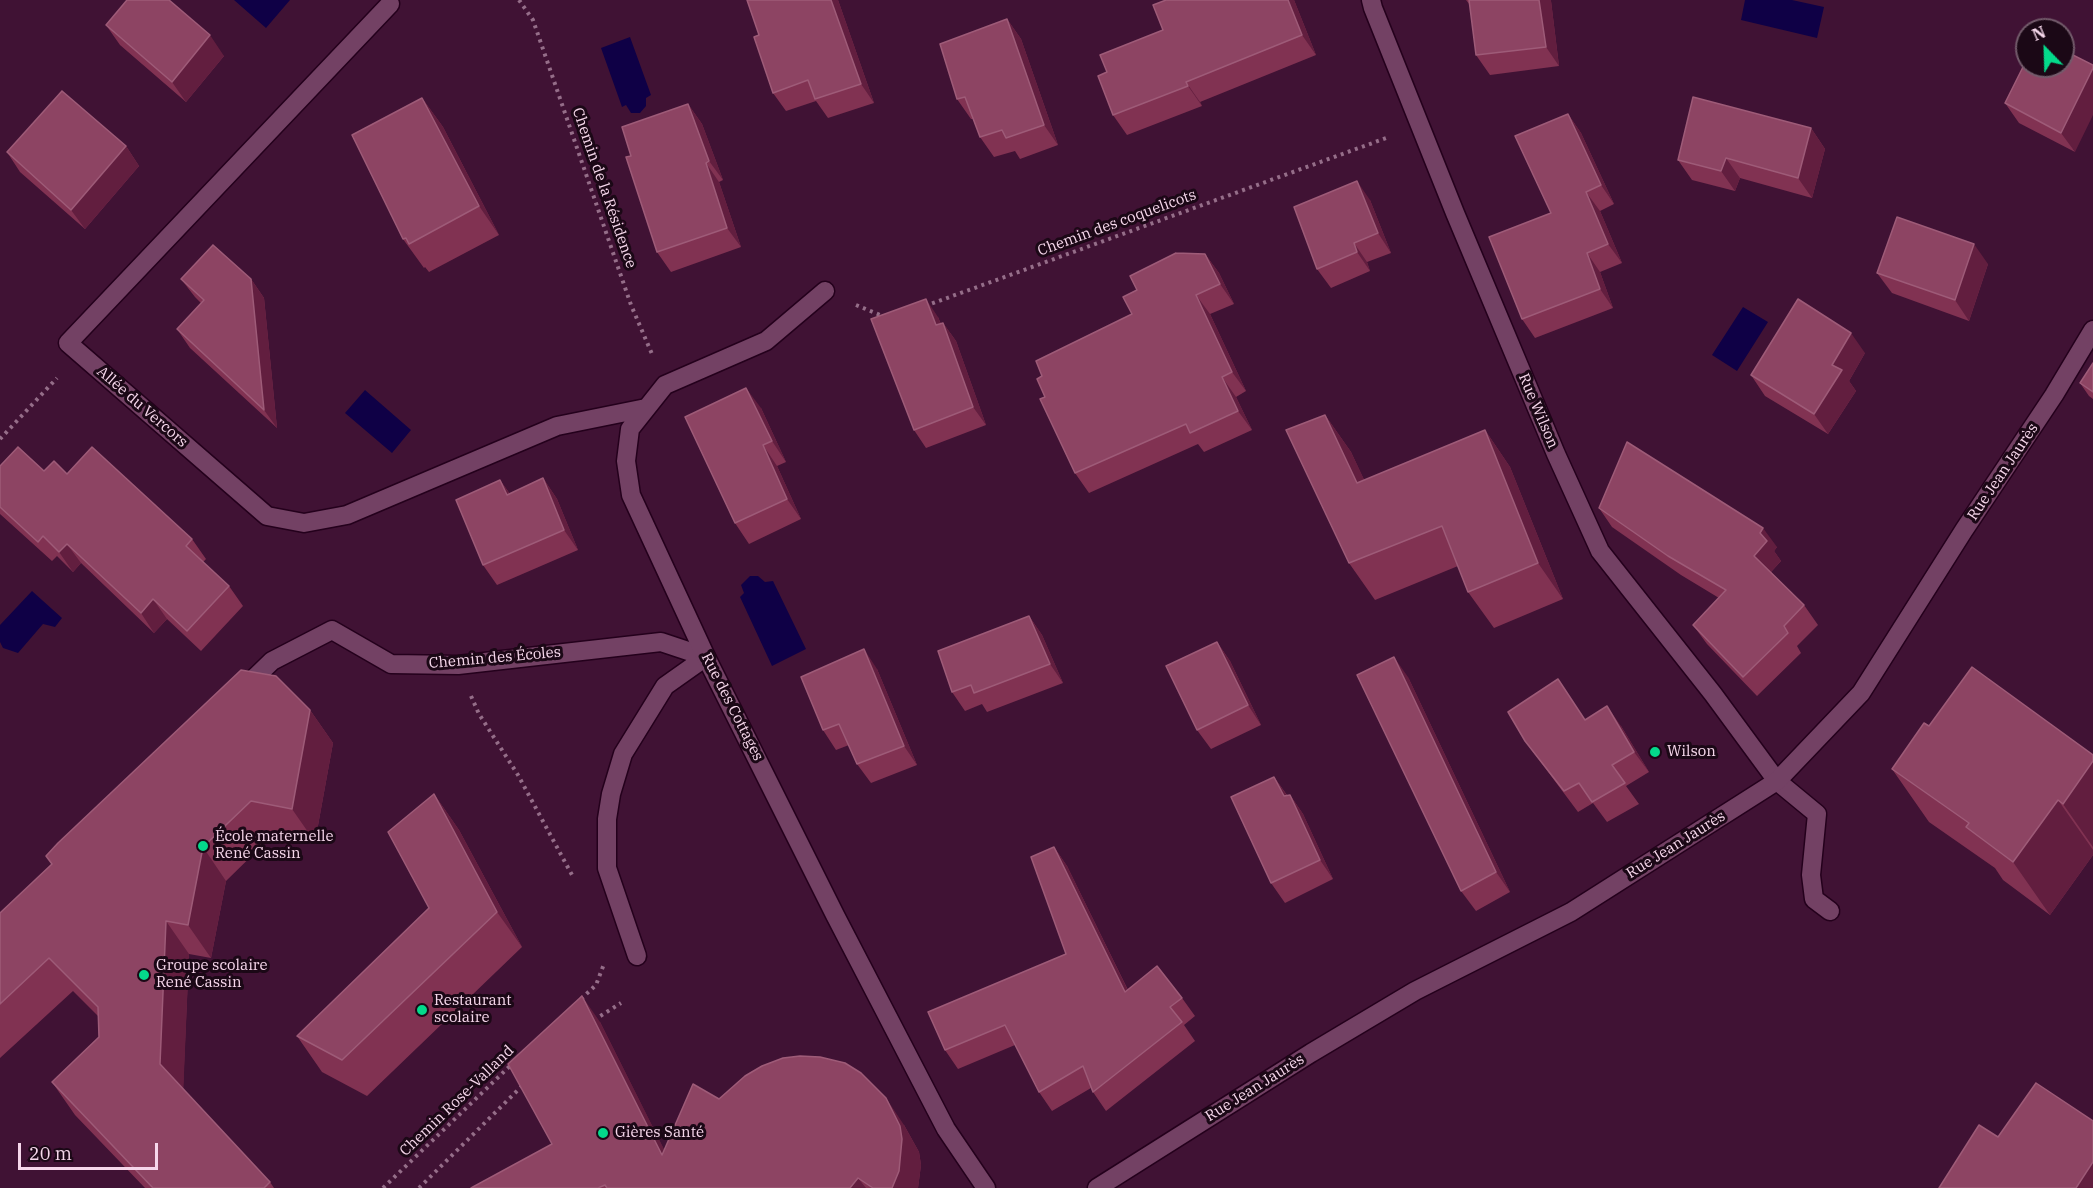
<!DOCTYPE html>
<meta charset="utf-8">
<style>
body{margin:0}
#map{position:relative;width:2093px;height:1188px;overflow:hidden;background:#401234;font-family:"IBM Plex Serif",serif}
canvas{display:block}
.north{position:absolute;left:2015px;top:18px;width:60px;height:60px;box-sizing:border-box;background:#1b0816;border:2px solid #735b6b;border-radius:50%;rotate:337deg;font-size:16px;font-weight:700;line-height:24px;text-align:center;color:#f6d7eb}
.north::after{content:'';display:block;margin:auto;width:21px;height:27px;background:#04d98b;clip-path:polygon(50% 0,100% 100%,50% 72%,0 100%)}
.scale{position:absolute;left:18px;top:1143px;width:140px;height:27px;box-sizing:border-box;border:3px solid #f6d7eb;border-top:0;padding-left:8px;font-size:18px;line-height:21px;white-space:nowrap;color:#f6d7eb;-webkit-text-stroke:4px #1b0816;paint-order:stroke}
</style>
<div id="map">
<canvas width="2093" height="1188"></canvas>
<div class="north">N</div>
<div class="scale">20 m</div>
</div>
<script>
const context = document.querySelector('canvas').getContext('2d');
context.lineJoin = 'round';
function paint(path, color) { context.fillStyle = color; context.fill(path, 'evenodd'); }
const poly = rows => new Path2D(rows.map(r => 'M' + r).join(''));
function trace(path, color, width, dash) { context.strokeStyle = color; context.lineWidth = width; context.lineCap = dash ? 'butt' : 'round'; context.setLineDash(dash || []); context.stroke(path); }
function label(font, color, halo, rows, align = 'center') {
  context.font = font + ' "IBM Plex Serif",serif'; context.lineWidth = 6; context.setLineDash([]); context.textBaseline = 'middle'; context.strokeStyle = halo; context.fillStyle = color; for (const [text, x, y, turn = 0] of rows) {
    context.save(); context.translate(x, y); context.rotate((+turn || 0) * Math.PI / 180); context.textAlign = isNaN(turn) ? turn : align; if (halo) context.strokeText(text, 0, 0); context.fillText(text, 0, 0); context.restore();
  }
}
paint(poly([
 [234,0,290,0,266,28],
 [1745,0,1792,0,1824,7,1817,38,1741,20],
 [630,37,651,95,646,98,646,106,640,113,631,113,626,105,622,107,601,48],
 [1743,307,1768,322,1737,371,1712,355],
 [365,390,411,430,392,453,345,413],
 [750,576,758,576,765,582,773,581,806,649,772,666,740,597,744,593,741,585],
 [32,591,62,618,55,627,43,624,18,653,3,648,0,642,0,625]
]), '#0f0046');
const service = poly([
 [242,690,272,661,332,630,391,664,458,665,661,642,706,657],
 [1777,781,1817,814,1811,875,1814,899,1830,911],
 [637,956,607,868,607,819,611,794,623,754,665,686,706,657]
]);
const minor = poly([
 [1371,0,1373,8,1455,213,1556,454,1600,551,1713,694,1777,781],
 [390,4,68,343,267,516,304,523,347,515,557,426,646,408],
 [825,291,766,341,665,385,630,429,626,461,631,495,706,657,835,915,946,1129,986,1188]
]);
const secondary = poly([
 [1097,1188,1311,1053,1415,991,1571,912,1777,781,1861,693,1964,530,2054,395,2093,330]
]);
trace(service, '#24001c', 21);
trace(minor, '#24001c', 21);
trace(secondary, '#24001c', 21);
trace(poly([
 [519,0,533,20,631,305,652,354],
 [856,305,885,317],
 [925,306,1389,137],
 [0,439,57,378],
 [471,696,479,714,518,775,572,875],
 [581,999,596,985,604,964],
 [594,1020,621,1003],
 [383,1188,512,1064],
 [419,1188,522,1086]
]), '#956e89', 4, [3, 4.5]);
trace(service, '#734164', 18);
trace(minor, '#734164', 18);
trace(secondary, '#734164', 18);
paint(poly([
 [747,0,838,0,874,103,828,118,816,101,786,111,773,93,759,35],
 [1166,0,1294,0,1316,55,1200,102,1202,106,1127,135,1113,115,1107,72,1163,30],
 [1466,0,1550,0,1551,1,1559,66,1490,75,1476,55,1470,5],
 [1007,19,1021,39,1058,145,1020,159,1015,151,994,157,980,137,973,119,971,119,957,99],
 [106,25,224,56,186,102,120,45],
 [2027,59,2075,152,2019,123,2005,103],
 [422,98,443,127,499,235,429,272,425,267,424,268,403,239],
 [688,104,702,124,723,180,719,182,741,247,671,272,657,252,631,156],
 [1568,114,1581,133,1614,204,1600,211,1622,263,1600,272,1613,308,1535,338,1522,319,1551,213],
 [1811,128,1825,149,1812,198,1740,178,1735,191,1692,180,1678,160],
 [126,146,139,166,85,229,20,172,7,152],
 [1370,200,1391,253,1367,262,1370,271,1331,288,1317,269],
 [1205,254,1219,273,1234,304,1210,314,1246,391,1236,397,1252,430,1204,452,1198,444,1089,493,1075,473,1045,397,1042,376,1132,314,1137,290],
 [1988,264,1969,321,1892,293,1877,273],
 [181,279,251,279,264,298,277,428,190,348,177,329,201,303,195,297],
 [938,317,941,324,943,323,956,341,986,425,926,448,914,430],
 [1865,353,1849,381,1856,391,1828,434,1765,396,1751,375],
 [2093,363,2093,399,2089,396,2080,383],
 [761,408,786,462,777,466,801,519,749,544,735,523],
 [1325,415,1351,452,1364,480,1485,430,1510,467,1563,599,1494,628,1468,592,1458,566,1375,600,1349,563],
 [0,466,67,474,192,539,206,559,203,562,229,586,243,606,201,651,167,619,154,633,81,563,73,572,57,556,52,561,0,514],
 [543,478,557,499,578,550,497,585,483,565,500,480,510,494],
 [1599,508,1777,547,1774,551,1781,561,1771,572,1804,605,1818,625,1797,646,1801,653,1757,696,1707,644,1693,625,1719,598,1681,575,1612,527],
 [1029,616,1042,635,1063,683,987,712,982,704,965,711,952,692],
 [1217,642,1230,661,1261,725,1211,749,1197,730],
 [877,669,917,765,871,783,857,764,849,745,836,750,823,730],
 [1408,677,1510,892,1476,911,1461,891],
 [310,710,333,743,315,842,274,834,226,881,211,958,189,954,183,1089,270,1182,274,1188,145,1188,75,1115,52,1082,99,1037,99,1017,73,991,0,1058,0,913],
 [1586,719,1621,726,1649,772,1626,786,1639,804,1607,822,1593,803,1578,812,1525,741],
 [1929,726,2093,755,2093,855,2050,915,2003,880,1995,868,1929,822,1892,769],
 [1274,777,1287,795,1290,795,1303,814,1333,879,1285,903,1271,883],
 [434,794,459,830,522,947,367,1096,322,1072,297,1036,429,908],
 [1054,847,1067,866,1128,990,1182,998,1195,1016,1184,1025,1195,1041,1106,1111,1093,1092,1091,1088,1052,1111,1039,1092,1015,1045,958,1069,945,1050,1066,954],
 [600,1022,664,1150,719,1099,904,1125,919,1152,921,1165,918,1188,471,1188,552,1144]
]), '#813252');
paint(poly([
 [831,0,838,0,874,103,861,84],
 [1288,0,1294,0,1316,55,1302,35],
 [1539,0,1550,0,1551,1,1559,66,1546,47],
 [1007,19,1021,39,1058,145,1044,125],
 [210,35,224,56,186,102,172,82],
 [2093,68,2093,115,2075,152,2061,133],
 [1186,82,1200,102,1202,106,1188,86],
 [422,98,443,127,499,235,479,206],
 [688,104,702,124,723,180,709,161],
 [1568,114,1581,133,1614,204,1601,185],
 [1811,128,1825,149,1812,198,1798,178],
 [126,146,139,166,85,229,71,210],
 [1726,158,1740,178,1735,191,1721,171],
 [706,163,719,182,741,247,727,228],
 [1357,181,1370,200,1391,253,1378,233],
 [1586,192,1600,211,1622,263,1608,244],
 [1354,243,1367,262,1370,271,1357,252],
 [1974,244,1988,264,1969,321,1955,300],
 [1587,253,1600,272,1613,308,1600,289],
 [1205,254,1219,273,1234,304,1220,284],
 [251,279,264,298,277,428,264,410],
 [1196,295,1210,314,1246,391,1232,372],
 [926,299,938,317,948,343,936,325],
 [943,323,956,341,986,425,973,407],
 [1851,333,1865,353,1849,381,1856,391,1828,434,1814,414,1832,365],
 [1222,377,1236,397,1252,430,1238,411],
 [746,388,761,408,786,462,772,441],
 [1325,415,1351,452,1383,519,1357,483],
 [1485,430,1510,467,1563,599,1538,563],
 [763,445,777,466,801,519,787,499],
 [543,478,557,499,578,550,564,530],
 [500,480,514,500,507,495],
 [1763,528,1777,547,1774,551,1781,561,1768,575,1754,556,1760,533],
 [67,544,81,563,73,572,59,552],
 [153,599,167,619,154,633,141,613],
 [1029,616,1042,635,1063,683,1050,664],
 [1217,642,1230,661,1261,725,1248,705],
 [864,649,877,669,917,765,904,746],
 [1394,657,1408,677,1510,892,1496,872],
 [1607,706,1621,726,1649,772,1634,752],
 [310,710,333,743,315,842,292,809],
 [2093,761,2093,847,2063,804],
 [1274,777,1288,797,1284,796],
 [434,794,459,830,522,947,497,912],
 [1290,795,1303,814,1333,879,1320,860],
 [2058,800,2093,850,2093,855,2050,915,2013,862],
 [203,847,226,881,211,958,188,925],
 [1054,847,1067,866,1138,1011,1125,992],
 [166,921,189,954,183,1097,160,1064],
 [582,996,600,1022,680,1181,662,1155],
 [886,1098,904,1125,919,1152,921,1165,918,1188,892,1188],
 [2093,1162,2093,1188,2076,1188],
 [858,1178,866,1188,850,1188]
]), '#621e3f');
const building = poly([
 [127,0,169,0,210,35,172,82,106,25,127,0],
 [747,0,831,0,861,84,815,99,808,80,773,93,754,37,759,35,747,0],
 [1166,0,1288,0,1302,35,1186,82,1188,86,1113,115,1098,76,1107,72,1100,55,1163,30,1153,5,1166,0],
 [1469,0,1539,0,1546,47,1476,55,1469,0],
 [1007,19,1044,125,1006,138,1002,130,980,137,965,97,957,99,940,44,1007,19],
 [2063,50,2093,65,2093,68,2061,133,2005,103,2027,59,2027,66,2063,66,2063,50],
 [62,91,126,146,71,210,7,152,62,91],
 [1693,97,1811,128,1798,178,1726,158,1721,171,1678,160,1693,97],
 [422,98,479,206,409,244,406,238,403,239,352,135,422,98],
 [688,104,709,161,706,163,727,228,657,252,626,157,631,156,622,127,688,104],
 [1568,114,1601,185,1586,192,1608,244,1587,253,1600,289,1522,319,1489,237,1551,213,1515,136,1568,114],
 [1357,181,1378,233,1354,243,1357,252,1317,269,1294,207,1357,181],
 [1897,217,1974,244,1955,300,1877,273,1897,217],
 [213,245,251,279,264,410,177,329,204,300,181,279,213,245],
 [1176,253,1205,254,1220,284,1196,295,1232,372,1222,377,1238,411,1190,433,1186,424,1075,473,1040,399,1045,397,1037,379,1042,376,1036,361,1132,314,1123,297,1137,290,1130,276,1176,253],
 [926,299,936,325,943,323,973,407,914,430,871,319,926,299],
 [1798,299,1851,333,1832,365,1842,370,1814,414,1751,375,1798,299],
 [2093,363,2093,392,2080,383,2093,363],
 [746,388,772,441,763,445,787,499,735,523,685,417,746,388],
 [1325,415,1357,483,1485,430,1538,563,1468,592,1442,526,1349,563,1286,430,1325,415],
 [1627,442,1763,528,1760,533,1767,541,1754,556,1804,605,1784,626,1788,633,1743,677,1693,625,1726,590,1668,556,1599,508,1627,442],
 [18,447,44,471,54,461,67,474,92,447,192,539,186,546,229,586,187,631,153,599,141,613,67,544,59,552,43,536,38,542,0,507,0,466,18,447],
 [543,478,564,530,483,565,456,500,500,480,507,495,543,478],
 [1029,616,1050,664,974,693,971,685,952,692,938,651,1029,616],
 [1217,642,1248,705,1197,730,1166,666,1217,642],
 [864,649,904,746,857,764,839,724,823,730,801,677,864,649],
 [1394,657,1496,872,1461,891,1357,675,1394,657],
 [1972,667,2093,755,2093,761,2063,804,2058,800,2013,862,1966,827,1969,823,1892,769,1924,723,1929,726,1972,667],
 [241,670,276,676,310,710,292,809,251,801,203,847,188,925,166,921,160,1064,270,1182,264,1188,153,1188,52,1082,99,1037,98,1007,49,958,0,1004,0,913,52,864,46,856,58,843,241,670],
 [1558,679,1585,720,1607,706,1634,752,1612,765,1625,783,1592,802,1579,783,1564,791,1525,741,1508,712,1558,679],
 [1274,777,1284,796,1290,795,1320,860,1271,883,1231,797,1274,777],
 [434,794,497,912,342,1060,297,1036,429,908,388,832,434,794],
 [1054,847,1125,992,1157,966,1182,998,1170,1007,1182,1022,1093,1092,1083,1066,1039,1092,1005,1025,945,1050,928,1012,1066,954,1031,857,1054,847],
 [582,996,662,1155,693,1084,719,1099,745,1076,762,1066,783,1058,800,1056,820,1057,845,1063,861,1073,886,1098,900,1126,902,1139,899,1171,892,1188,873,1188,858,1178,850,1188,607,1188,605,1185,598,1188,471,1188,552,1144,508,1064,582,996],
 [2036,1083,2093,1121,2093,1162,2076,1188,1939,1188,1979,1125,1998,1137,2036,1083]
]);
paint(building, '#8d4463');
trace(building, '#9e5b78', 1.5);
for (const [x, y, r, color] of [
 [1655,752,6,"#04d98b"],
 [203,846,6,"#04d98b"],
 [144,975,6,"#04d98b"],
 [422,1010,6,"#04d98b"],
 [603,1133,6,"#04d98b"]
]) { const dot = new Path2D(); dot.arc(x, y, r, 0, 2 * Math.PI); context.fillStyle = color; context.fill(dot); trace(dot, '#1b0816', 2); }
label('15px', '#f6d7eb', '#1b0816', [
 ["Chemin de la Résidence",604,188,71],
 ["Chemin des coquelicots",1117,223,-20],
 ["Allée du Vercors",142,407,41],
 ["Rue Wilson",1538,411,67],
 ["Rue Jean Jaurès",2003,472,-56],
 ["Chemin des Écoles",495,658,-5],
 ["Rue des Cottages",732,707,63],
 ["Rue Jean Jaurès",1676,845,-32],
 ["Rue Jean Jaurès",1255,1088,-32],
 ["Chemin Rose-Valland",457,1101,-44]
]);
label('15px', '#f6d7eb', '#1b0816', [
 ["Wilson",1667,752],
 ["École maternelle",215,837],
 ["René Cassin",215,854],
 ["Groupe scolaire",156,966],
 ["René Cassin",156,983],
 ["Restaurant",434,1001],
 ["scolaire",434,1018],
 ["Gières Santé",615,1133]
], 'left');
</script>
